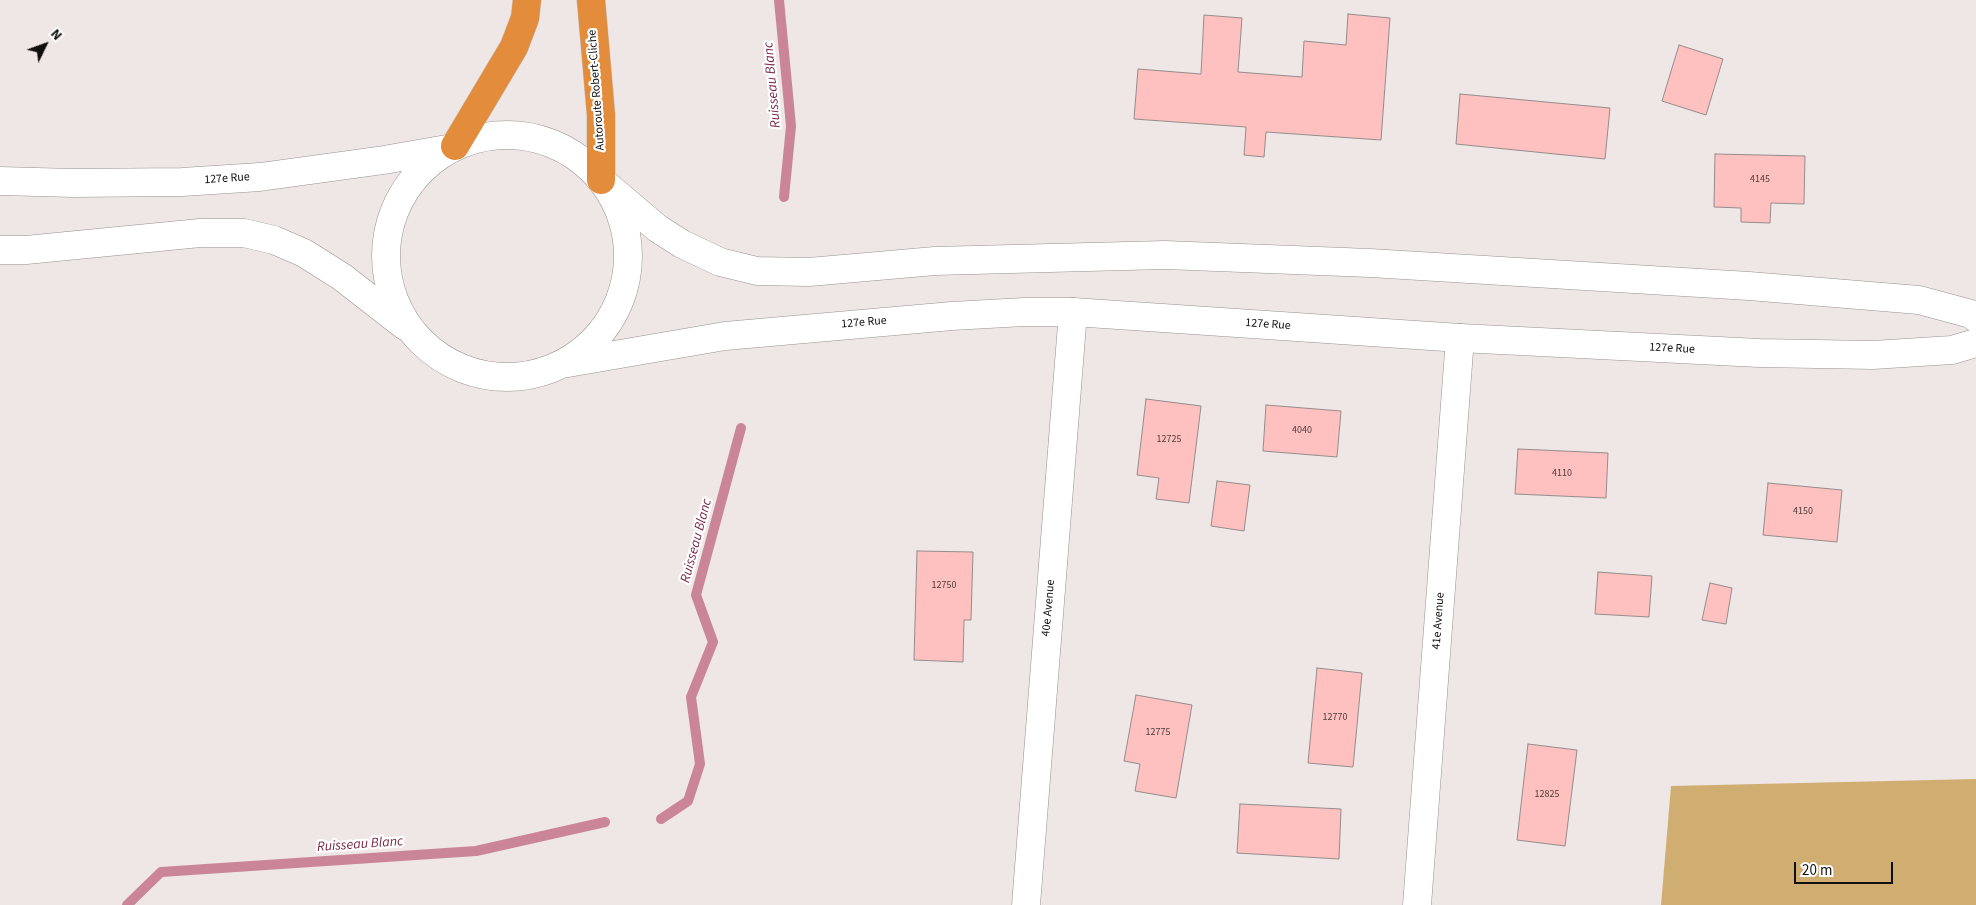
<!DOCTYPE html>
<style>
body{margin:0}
#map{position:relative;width:1976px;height:905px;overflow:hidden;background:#eee7e5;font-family:"Source Sans 3",sans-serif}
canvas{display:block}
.north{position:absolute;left:20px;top:20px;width:50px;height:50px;-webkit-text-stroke:4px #fff;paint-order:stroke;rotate:48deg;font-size:14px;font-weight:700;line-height:20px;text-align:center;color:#110f0e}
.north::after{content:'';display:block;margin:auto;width:18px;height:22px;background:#110f0e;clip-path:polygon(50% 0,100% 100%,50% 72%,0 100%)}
.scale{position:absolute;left:1794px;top:862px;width:99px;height:22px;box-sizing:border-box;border:2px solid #110f0e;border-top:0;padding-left:6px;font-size:15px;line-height:18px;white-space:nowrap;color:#110f0e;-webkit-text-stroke:4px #fff;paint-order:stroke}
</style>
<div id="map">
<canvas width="1976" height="905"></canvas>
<div class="north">N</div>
<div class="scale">20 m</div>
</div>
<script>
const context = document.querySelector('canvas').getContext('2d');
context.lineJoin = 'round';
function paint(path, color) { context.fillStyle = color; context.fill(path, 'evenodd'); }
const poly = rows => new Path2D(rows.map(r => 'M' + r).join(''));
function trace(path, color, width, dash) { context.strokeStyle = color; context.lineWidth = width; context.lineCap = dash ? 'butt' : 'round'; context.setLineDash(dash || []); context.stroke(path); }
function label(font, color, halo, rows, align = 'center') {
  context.font = font + ' "Source Sans 3",sans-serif'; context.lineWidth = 4.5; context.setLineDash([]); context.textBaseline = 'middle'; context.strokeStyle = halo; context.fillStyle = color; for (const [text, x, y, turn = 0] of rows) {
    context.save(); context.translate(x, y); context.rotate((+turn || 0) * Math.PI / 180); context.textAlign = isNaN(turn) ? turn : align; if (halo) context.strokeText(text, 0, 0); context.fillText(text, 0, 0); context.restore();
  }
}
paint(poly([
 [1976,779,1976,905,1661,905,1671,786]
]), '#d0ad71');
trace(poly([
 [779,0,791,126,784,197],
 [661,819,688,801,700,764,691,697,713,642,696,595,741,428],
 [127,905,161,872,476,851,605,822]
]), '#ca8599', 10);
const building = poly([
 [1348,14,1390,18,1381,140,1266,132,1264,157,1244,155,1246,127,1134,119,1138,69,1201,74,1204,15,1242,18,1238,72,1302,77,1304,41,1346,45,1348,14],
 [1679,45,1723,59,1706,115,1662,101,1679,45],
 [1460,94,1610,108,1605,159,1456,144,1460,94],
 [1715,154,1805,156,1804,204,1771,203,1770,223,1741,222,1741,208,1714,207,1715,154],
 [1146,399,1201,406,1189,503,1156,499,1159,478,1137,475,1146,399],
 [1266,405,1341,411,1337,457,1263,451,1266,405],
 [1518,449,1608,453,1606,498,1515,494,1518,449],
 [1217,481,1250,485,1244,531,1211,526,1217,481],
 [1768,483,1842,490,1837,542,1763,535,1768,483],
 [917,551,973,552,971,620,964,620,963,662,914,660,917,551],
 [1598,572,1652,576,1649,617,1595,614,1598,572],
 [1710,583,1732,588,1726,624,1702,620,1710,583],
 [1317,668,1362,673,1353,767,1308,763,1317,668],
 [1136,695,1192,705,1176,798,1135,791,1140,764,1124,761,1136,695],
 [1528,744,1577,750,1565,846,1517,840,1528,744],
 [1240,804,1341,809,1339,859,1237,853,1240,804]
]);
paint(building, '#fec1bf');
trace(building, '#938c8c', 1);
const minor = poly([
 [1026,905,1073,312],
 [1417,905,1460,338]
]);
const secondary = poly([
 '386 256a121 121 0 1 1 242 0a121 121 0 1 1-242 0Z',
 [0,181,73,183,182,182,260,177,384,160,447,149],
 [604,183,657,228,682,244,720,262,757,271,809,272,935,261,1165,255,1370,263,1749,286,1919,300,1971,314,1976,318],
 [0,250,26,250,200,233,244,233,274,240,304,253,342,277,405,326],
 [562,364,725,336,952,316,1024,312,1073,312,1460,338,1759,353,1873,355,1952,350,1976,343]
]);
const motorway = poly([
 [591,0,601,115,601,180],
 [455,146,514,47,525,18,527,0]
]);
trace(minor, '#98918f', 29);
trace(secondary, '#98918f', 29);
trace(motorway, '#c6c5c5', 29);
trace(minor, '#fff', 28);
trace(secondary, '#fff', 28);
trace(motorway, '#e38d3c', 28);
label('10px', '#4c3c3a', null, [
 ["4145",1760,180],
 ["4040",1302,431],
 ["12725",1169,440],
 ["4110",1562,474],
 ["4150",1803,512],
 ["12750",944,586],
 ["12770",1335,718],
 ["12775",1158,733],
 ["12825",1547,795]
]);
label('12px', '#110f0e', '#fff', [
 ["Autoroute Robert-Cliche",597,90,-94],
 ["127e Rue",227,179,-4],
 ["127e Rue",864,323,-5],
 ["127e Rue",1268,325,4],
 ["127e Rue",1672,349,3],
 ["40e Avenue",1049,608,-85],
 ["41e Avenue",1439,621,-86]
]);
label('italic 14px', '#7c2948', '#fff', [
 ["Ruisseau Blanc",773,85,-95],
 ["Ruisseau Blanc",697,541,-75],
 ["Ruisseau Blanc",360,845,-4]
]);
</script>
